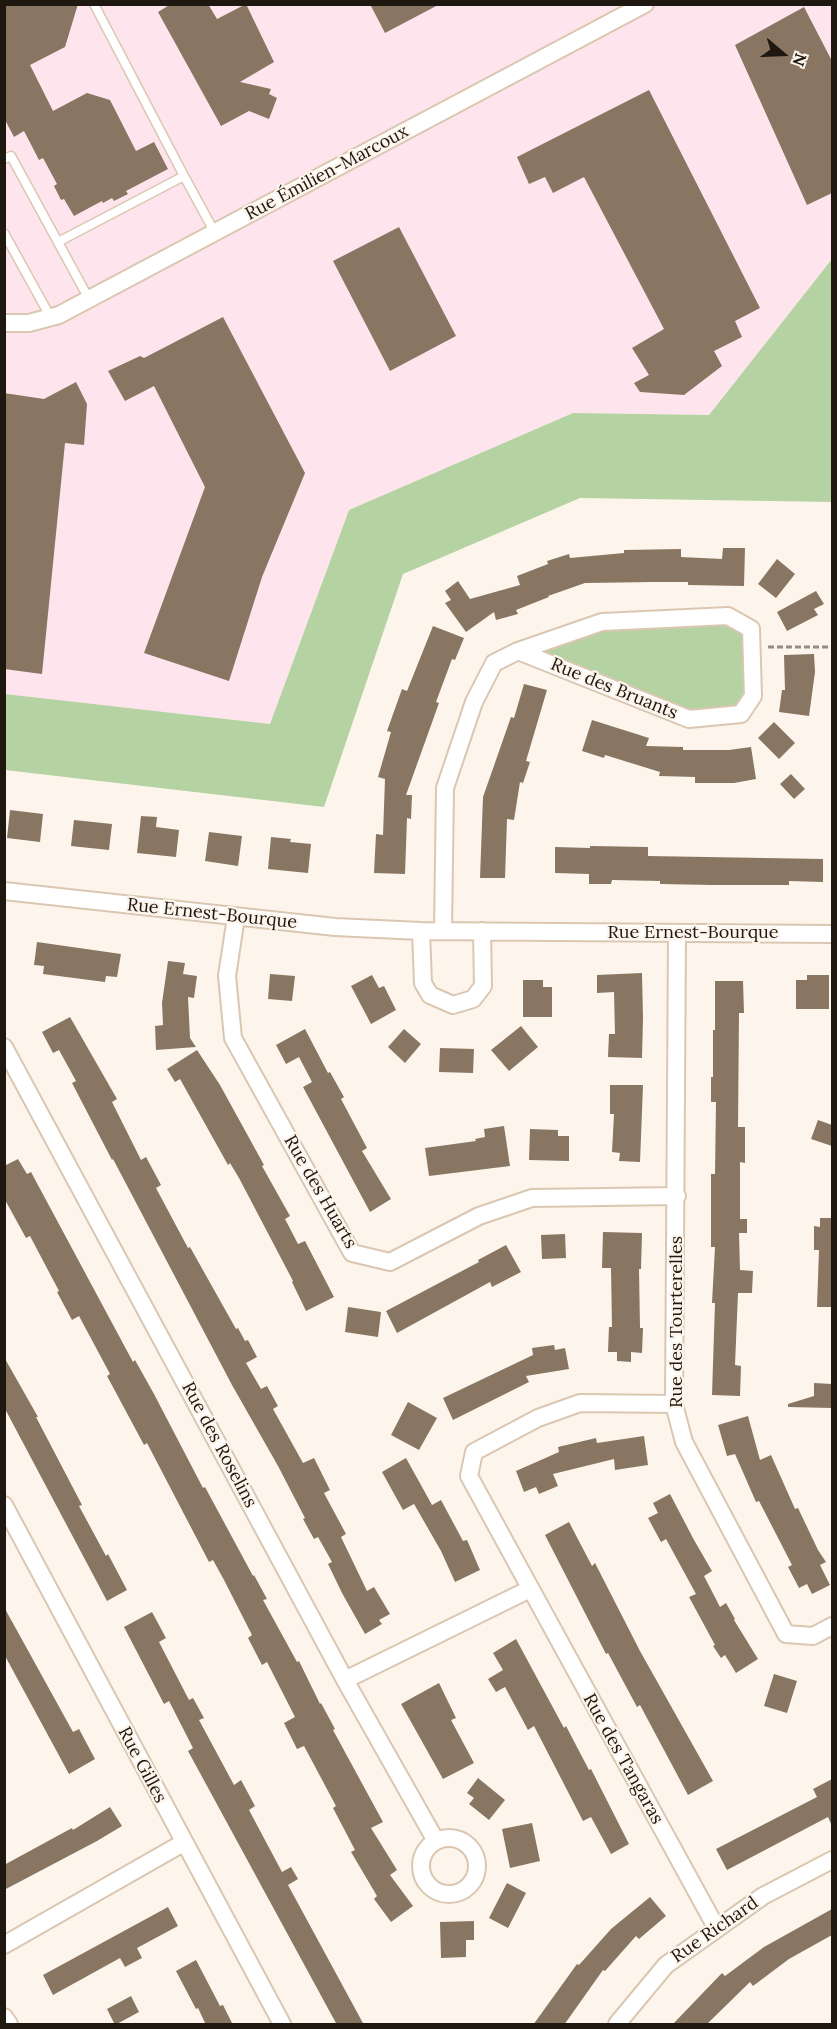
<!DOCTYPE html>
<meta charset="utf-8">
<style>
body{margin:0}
#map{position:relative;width:837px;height:2029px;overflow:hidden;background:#fdf5ec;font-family:Lora,serif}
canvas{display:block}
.frame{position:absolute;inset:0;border:6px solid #1f1810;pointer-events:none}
.north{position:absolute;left:753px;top:24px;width:60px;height:60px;-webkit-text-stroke:4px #fdf5ec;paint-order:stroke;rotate:109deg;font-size:16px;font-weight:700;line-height:24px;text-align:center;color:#1f1810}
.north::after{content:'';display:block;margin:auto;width:21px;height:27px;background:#1f1810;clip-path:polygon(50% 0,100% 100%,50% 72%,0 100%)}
</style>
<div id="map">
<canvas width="837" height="2029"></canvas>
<div class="frame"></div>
<div class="north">N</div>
</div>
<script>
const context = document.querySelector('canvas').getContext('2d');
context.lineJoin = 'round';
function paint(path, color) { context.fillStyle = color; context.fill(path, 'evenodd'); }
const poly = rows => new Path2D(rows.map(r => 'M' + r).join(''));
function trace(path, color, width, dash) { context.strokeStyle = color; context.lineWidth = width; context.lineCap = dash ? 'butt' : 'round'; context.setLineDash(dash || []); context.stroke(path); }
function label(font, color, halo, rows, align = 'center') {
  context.font = font + ' Lora,serif'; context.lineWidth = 4.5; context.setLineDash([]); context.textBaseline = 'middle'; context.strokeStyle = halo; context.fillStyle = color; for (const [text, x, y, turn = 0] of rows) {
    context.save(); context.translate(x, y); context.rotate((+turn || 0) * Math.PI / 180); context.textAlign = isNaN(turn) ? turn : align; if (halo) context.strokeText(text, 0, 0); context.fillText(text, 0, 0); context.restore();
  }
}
paint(poly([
 [5,5,832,5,832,259,709,415,573,413,349,510,270,724,5,694]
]), '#fee5ed');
paint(poly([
 [832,259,832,502,580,498,403,574,324,807,5,770,5,694,270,724,349,510,573,413,709,415],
 [728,616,751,629,753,696,741,714,689,719,518,651,602,622]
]), '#b5d2a3');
paint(poly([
 [4,4,78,4,65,47,30,65,53,111,87,93,110,100,136,151,154,142,168,169,126,191,128,194,114,201,112,198,103,203,102,201,74,216,64,199,61,200,54,186,57,184,43,158,39,160,24,131,14,137,4,118],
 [171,4,208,4,217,19,246,4,274,62,240,82,271,89,269,94,277,98,269,119,249,111,221,126,158,12],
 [370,4,440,4,385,33],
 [804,7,832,61,832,193,807,205,735,45],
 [649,90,760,308,735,321,742,337,714,351,722,366,684,395,640,392,634,383,649,375,632,348,664,329,584,177,553,193,545,177,529,184,517,157],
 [399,227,456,336,390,371,333,261],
 [223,317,305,473,262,577,229,681,144,653,205,487,154,386,125,401,108,371,140,356,144,358],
 [76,382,87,404,84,445,65,443,42,674,4,669,4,393,44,399],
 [723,548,745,548,744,586,688,585,688,582,654,582,585,583,548,596,549,597,516,610,518,614,496,620,494,612,466,632,445,603,451,600,445,591,458,581,470,599,520,585,517,576,548,564,547,561,569,554,570,558,624,553,624,550,681,549,681,557,722,559],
 [777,559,795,574,776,598,758,584],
 [816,591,824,604,814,609,818,615,787,631,777,612],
 [433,626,464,638,455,660,452,659,436,702,439,703,406,795,412,795,411,819,407,818,405,874,374,873,376,834,383,835,385,779,378,777,391,732,387,731,402,689,407,691],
 [814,654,815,672,809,716,779,712,782,690,785,690,784,655],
 [524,684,547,690,526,761,530,762,523,783,520,782,514,820,507,819,505,878,480,878,483,797,511,717,514,718],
 [592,720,649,738,646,746,683,747,683,750,729,750,751,747,756,779,734,783,695,783,695,777,659,776,660,772,605,755,604,758,582,751],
 [774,722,795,743,779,759,758,738],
 [791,774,805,789,794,799,780,784],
 [10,810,43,814,40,842,7,838],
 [141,816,157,817,156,827,179,830,176,857,137,853],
 [74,820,112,824,109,850,71,846],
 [209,832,242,836,238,866,205,861],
 [271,837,291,839,290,842,311,844,308,873,268,869],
 [590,846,648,847,648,856,823,859,823,882,789,881,789,885,712,885,660,884,660,881,612,880,611,884,589,884,589,874,555,873,555,847,590,848],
 [37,942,121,954,117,977,106,976,105,982,43,974,44,966,34,965],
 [168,961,185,963,183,974,197,976,194,998,188,997,190,1038,196,1047,156,1050,155,1026,163,1025,162,1003],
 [642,973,643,1018,642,1058,608,1057,609,1034,615,1034,614,992,597,993,597,975],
 [270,974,295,976,292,1001,268,999],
 [372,975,379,988,384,986,396,1010,371,1024,351,986],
 [807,975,829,975,829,1009,796,1009,796,980,807,980],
 [523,980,543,980,543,987,552,987,552,1017,523,1017],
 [715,981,743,981,744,1013,739,1013,738,1127,745,1127,745,1163,740,1162,740,1219,747,1219,747,1233,739,1233,740,1270,753,1271,752,1293,738,1293,735,1365,741,1366,740,1396,712,1395,715,1303,712,1303,715,1247,711,1247,711,1174,715,1174,716,1102,711,1102,711,1077,713,1077,713,1030,715,1030],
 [70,1017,117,1099,112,1102,141,1160,146,1157,161,1185,156,1188,188,1248,190,1247,236,1329,238,1328,245,1341,248,1340,257,1357,246,1363,261,1389,267,1386,278,1406,273,1409,303,1463,314,1458,330,1490,324,1493,346,1534,341,1537,367,1591,374,1587,390,1614,379,1620,382,1624,365,1634,342,1593,328,1564,332,1562,318,1537,314,1539,303,1519,305,1518,278,1466,232,1385,113,1159,112,1160,72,1083,76,1081,59,1050,53,1053,42,1032],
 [521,1026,538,1047,509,1071,491,1050],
 [305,1029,328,1073,330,1072,344,1097,341,1099,367,1148,362,1151,391,1199,370,1212,303,1087,312,1082,299,1057,286,1064,276,1045],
 [404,1029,421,1044,405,1063,388,1047],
 [440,1048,474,1049,473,1073,439,1072],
 [197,1050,220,1085,264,1165,262,1166,290,1216,285,1219,298,1244,305,1241,334,1297,306,1311,292,1282,293,1281,239,1178,230,1163,228,1165,180,1079,175,1082,167,1069],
 [610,1085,643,1085,640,1162,619,1161,620,1153,612,1152,614,1114,610,1114],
 [818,1120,832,1125,832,1146,811,1139],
 [504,1126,510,1166,429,1176,425,1148,476,1141,475,1139,485,1137,484,1129],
 [530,1129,558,1130,558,1136,569,1136,569,1161,529,1160],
 [18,1159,27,1174,31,1172,133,1362,135,1360,154,1394,203,1488,205,1487,253,1576,254,1575,267,1599,263,1600,297,1662,299,1661,320,1704,321,1703,335,1729,333,1730,383,1822,371,1828,397,1870,390,1875,413,1906,391,1922,374,1899,377,1896,351,1852,355,1850,333,1808,336,1806,304,1746,297,1749,284,1723,295,1717,267,1662,262,1665,248,1638,252,1635,224,1580,213,1560,209,1562,147,1443,144,1445,107,1376,110,1374,79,1316,72,1320,57,1292,59,1291,30,1236,26,1238,4,1198,4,1166],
 [820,1218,832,1218,832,1307,817,1307,819,1250,814,1250,814,1226,820,1227],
 [603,1232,642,1233,641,1269,639,1269,640,1328,643,1328,642,1353,631,1352,631,1362,617,1361,617,1352,608,1352,609,1327,612,1327,611,1268,602,1268],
 [565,1234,566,1258,542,1259,541,1235],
 [506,1245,521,1272,492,1287,490,1282,397,1333,386,1311,479,1262,478,1260],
 [348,1307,381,1312,378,1337,345,1332],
 [554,1345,555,1350,565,1348,569,1369,526,1376,529,1382,453,1420,443,1398,533,1355,532,1348],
 [4,1357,38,1417,36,1417,82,1505,79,1506,106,1556,108,1554,127,1590,107,1601,4,1407],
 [814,1383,832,1384,832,1408,788,1407,788,1404,814,1396],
 [408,1402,437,1418,419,1450,391,1435],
 [748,1416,760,1460,771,1455,795,1509,798,1508,818,1550,826,1562,820,1565,830,1585,812,1594,807,1584,799,1588,788,1567,792,1565,759,1501,756,1502,735,1454,727,1456,718,1425],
 [644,1436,648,1465,615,1470,614,1459,553,1474,558,1486,539,1494,536,1487,524,1492,516,1471,559,1452,558,1447,596,1438,597,1443],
 [406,1458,432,1505,441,1500,463,1541,467,1540,480,1570,455,1582,441,1551,414,1504,403,1510,382,1472],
 [670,1494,694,1540,712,1571,704,1576,720,1607,726,1603,735,1619,734,1620,758,1659,736,1673,725,1655,721,1658,713,1646,715,1645,689,1597,696,1594,666,1539,661,1542,648,1518,658,1513,653,1503],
 [569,1522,592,1566,595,1563,640,1651,713,1781,688,1795,640,1705,637,1707,608,1653,606,1654,545,1535],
 [4,1607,73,1732,79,1729,95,1759,69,1774,4,1654],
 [152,1612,166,1638,159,1642,189,1700,193,1698,204,1718,199,1720,234,1785,241,1780,255,1806,249,1810,282,1872,291,1867,298,1879,288,1885,364,2025,337,2025,188,1751,193,1748,169,1701,164,1704,124,1627],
 [516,1639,564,1728,566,1726,589,1770,591,1769,629,1844,611,1854,591,1817,583,1821,534,1726,528,1730,505,1687,496,1692,488,1679,503,1670,493,1653],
 [774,1674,797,1681,787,1713,764,1706],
 [439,1683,456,1718,451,1720,474,1763,443,1779,401,1704],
 [478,1778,505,1800,489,1820,469,1804,474,1798,467,1793],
 [832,1779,832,1826,828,1817,727,1870,716,1849,817,1797,813,1789],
 [110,1807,122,1826,97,1841,4,1890,4,1865,72,1828,73,1830],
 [532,1823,540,1861,510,1868,502,1829],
 [507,1883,526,1893,508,1928,489,1918],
 [650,1897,666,1916,639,1939,636,1936,605,1971,603,1970,564,2025,533,2025,577,1964,579,1965,611,1929],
 [168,1907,178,1926,137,1948,142,1958,125,1967,120,1958,53,1995,43,1975],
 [832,1909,832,1935,789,1959,753,1986,750,1982,706,2025,672,2025,722,1973,725,1976,764,1947],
 [474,1921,474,1940,466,1940,466,1957,441,1958,440,1922],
 [196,1960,220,2006,223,2005,233,2025,206,2025,198,2008,196,2009,176,1971],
 [131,1996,139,2012,115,2025,107,2009]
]), '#887662');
const service = poly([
 [94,4,184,176],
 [4,159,11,156,89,299],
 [4,233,51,318],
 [58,242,184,176,215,233]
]);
const minor = poly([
 [4,323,29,323,59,315,645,4],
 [4,891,335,927,421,931,832,934],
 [236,917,227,976,233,1038,352,1253,390,1262,479,1216,532,1198,677,1196],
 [421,931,423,983,430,995,453,1005,473,999,483,986,482,931],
 [443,931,445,788,474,702,494,663,518,651,602,622,728,616,751,629,753,696,741,714,689,719,518,651],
 [677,934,674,1404,684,1442,786,1634,813,1636,832,1626],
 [4,1047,345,1680,436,1841],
 [674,1404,580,1403,538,1418,474,1452,469,1476,717,1929],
 [4,1505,282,2024],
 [345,1680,530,1589],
 '421 1866a28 28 0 1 1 56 0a28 28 0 1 1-56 0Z',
 [4,1945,183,1843],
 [4,2017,9,2024],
 [617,2024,666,1965,763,1896,832,1860]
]);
trace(service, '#dbc7b1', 11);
trace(minor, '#dbc7b1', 20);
trace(poly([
 [768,647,832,647]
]), '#948c84', 3, [6, 3]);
trace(service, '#fff', 8);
trace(minor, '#fff', 16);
label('18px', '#1f1810', '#fdf5ec', [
 ["Rue Émilien-Marcoux",327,173,-28],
 ["Rue des Bruants",614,689,22],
 ["Rue Ernest-Bourque",212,914,6],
 ["Rue Ernest-Bourque",693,933],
 ["Rue des Huarts",320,1192,60],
 ["Rue des Tourterelles",677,1322,-90],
 ["Rue des Roselins",219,1445,62],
 ["Rue des Tangaras",623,1759,61],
 ["Rue Gilles",142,1765,62],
 ["Rue Richard",715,1930,-35]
]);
</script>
